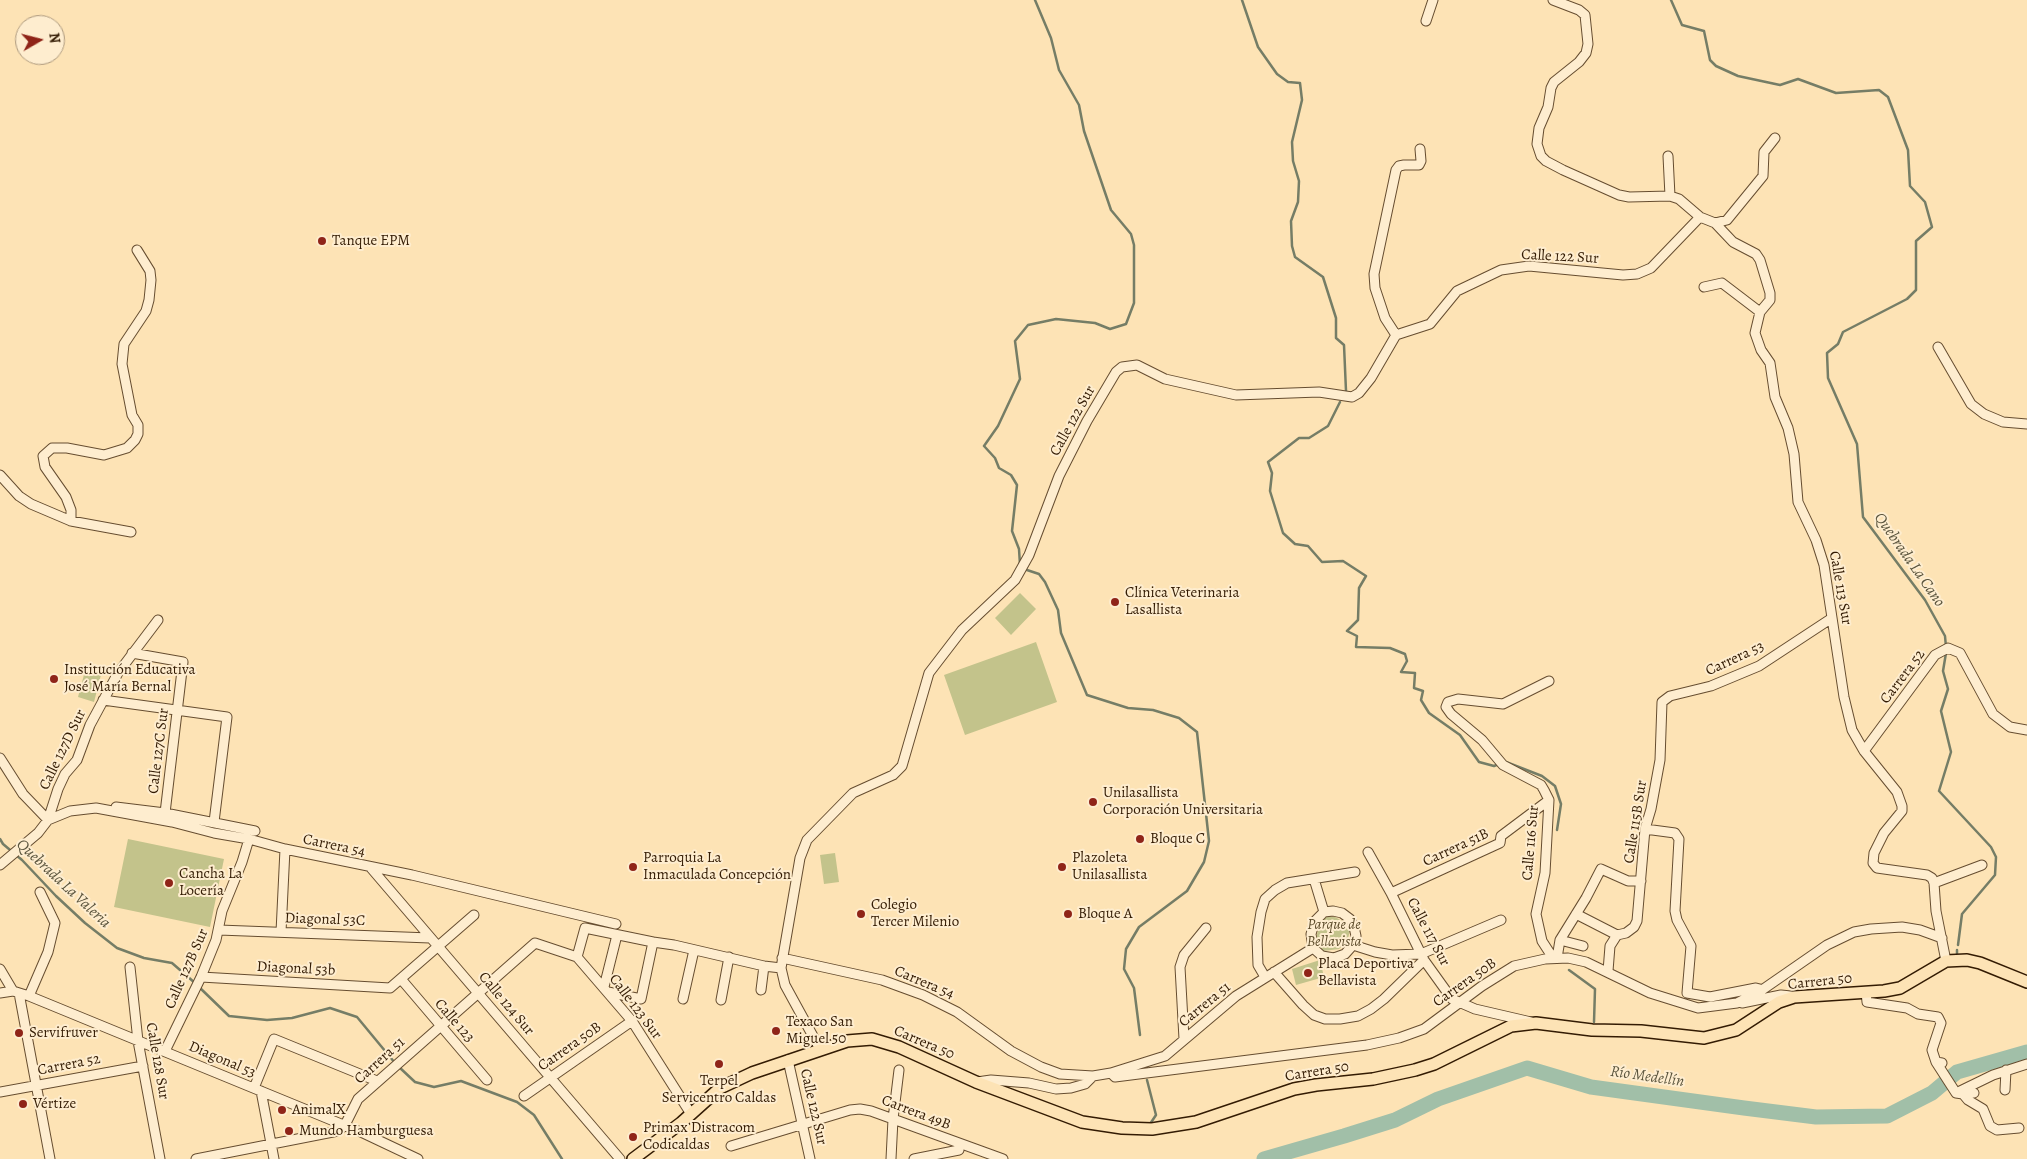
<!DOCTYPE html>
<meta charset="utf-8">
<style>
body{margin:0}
#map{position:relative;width:2027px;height:1159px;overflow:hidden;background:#fde3b5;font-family:Alegreya,serif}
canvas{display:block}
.north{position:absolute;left:15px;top:15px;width:50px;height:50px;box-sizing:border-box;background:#feedcf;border:1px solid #ad997d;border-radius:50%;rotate:82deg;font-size:14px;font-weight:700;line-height:20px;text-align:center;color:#331b03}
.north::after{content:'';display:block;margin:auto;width:18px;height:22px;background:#8f2418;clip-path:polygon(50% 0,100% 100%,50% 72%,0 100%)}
</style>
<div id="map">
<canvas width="2027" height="1159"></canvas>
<div class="north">N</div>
</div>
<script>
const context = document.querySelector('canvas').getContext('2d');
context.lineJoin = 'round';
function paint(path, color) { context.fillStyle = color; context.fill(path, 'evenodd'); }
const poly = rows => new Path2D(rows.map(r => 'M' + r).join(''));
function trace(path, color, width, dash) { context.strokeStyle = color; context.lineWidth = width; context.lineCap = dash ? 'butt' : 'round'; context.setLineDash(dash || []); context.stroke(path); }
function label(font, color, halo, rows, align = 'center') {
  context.font = font + ' Alegreya,serif'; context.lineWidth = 4; context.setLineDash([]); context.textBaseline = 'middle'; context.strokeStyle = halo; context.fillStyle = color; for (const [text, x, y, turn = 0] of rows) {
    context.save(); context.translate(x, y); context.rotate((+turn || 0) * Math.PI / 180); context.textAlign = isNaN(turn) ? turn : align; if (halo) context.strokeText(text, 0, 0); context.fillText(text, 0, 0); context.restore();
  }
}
paint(poly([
 [1020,593,1036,609,1011,635,995,618],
 [1036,642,1057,702,965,735,944,675],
 [85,671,101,675,94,702,78,697],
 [128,839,224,859,210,927,114,907],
 [835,853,839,882,824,884,820,855],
 [1326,916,1335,917,1344,922,1350,931,1347,942,1339,949,1323,951,1317,947,1317,934,1322,920],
 [1320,960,1324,977,1296,985,1292,969]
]), '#c3c38b');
trace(poly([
 [1242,0,1258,47,1277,74,1288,82,1300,83,1302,100,1292,142,1293,161,1299,181,1298,202,1291,221,1292,246,1295,257,1323,277,1336,318,1336,338,1344,345,1346,391],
 [1671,0,1682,25,1704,31,1710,60,1716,66,1738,76,1780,85,1798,79,1836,93,1879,90,1888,97,1908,150,1910,186,1925,202,1932,227,1916,241,1916,290,1907,299,1843,332,1838,344,1827,353,1828,378,1857,444,1863,517,1925,600,1945,636,1946,647],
 [1340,402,1328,426,1309,438,1299,438,1268,462,1272,473,1270,491,1283,533,1295,544,1308,546,1322,562,1343,561,1366,576,1359,588,1358,620,1347,631,1357,636,1356,647,1390,648,1405,654,1407,661,1401,672,1415,673,1414,688,1423,691,1421,700,1429,713,1460,735,1479,762,1494,766,1499,764],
 [1020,565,1019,549,1012,531,1017,485,1011,475,999,468,995,458,984,446,998,426,1020,379,1015,341,1028,325,1056,319,1095,323,1110,329,1126,324,1134,303,1134,245,1131,234,1111,210,1084,131,1079,105,1059,70,1051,38,1035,0],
 [1024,569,1039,574,1045,582,1058,610,1061,633,1087,695,1128,708,1153,710,1179,718,1197,732,1209,841,1204,862,1187,891,1139,927,1126,949,1124,969,1134,988,1140,1035],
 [1946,653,1943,671,1948,689,1941,711,1951,752,1939,791,1991,847,1996,857,1995,875,1962,914,1958,945],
 [1506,762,1542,776,1555,786,1561,804,1557,830],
 [0,839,3,844,22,860,56,896,85,923,117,948,144,958,172,963,195,983],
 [1957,954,1957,950],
 [1569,970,1595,989,1594,1022],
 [199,987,229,1016,267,1020,292,1018,330,1008,357,1017,395,1063],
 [399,1067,415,1082,434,1087,461,1081,517,1102,534,1115,562,1159],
 [1147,1080,1156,1115,1150,1124]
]), '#757d66', 2.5);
trace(poly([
 [1264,1159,1344,1136,1395,1120,1438,1099,1527,1068,1591,1087,1744,1108,1816,1117,1887,1116,1932,1093,1957,1072,2027,1052]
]), '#a1bfa8', 15);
const minor = poly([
 [1553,0,1579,10,1585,15,1588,44,1586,53,1579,62,1554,82,1551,88,1548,107,1539,128,1537,144,1541,156,1546,161,1563,170,1619,195,1629,197,1670,196,1679,199,1700,217,1715,223,1733,242,1756,254,1760,260,1770,293,1770,300,1760,312,1755,333,1761,350,1770,363,1775,397,1788,428,1794,454,1798,502,1816,540,1824,565,1844,697,1852,730,1864,751,1897,792,1902,806,1902,811,1884,833,1874,853,1873,863,1877,868,1927,875,1932,878,1934,883,1936,911,1946,961],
 [1426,21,1433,0],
 [1668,156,1670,196],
 [1715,223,1727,220,1763,176,1764,152,1775,138],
 [1704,287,1722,283,1760,312],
 [1396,335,1385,318,1375,288,1374,274,1396,170,1399,166,1404,165,1419,165,1421,161,1420,149],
 [1938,347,1971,404,1984,414,2003,422,2027,424],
 [0,475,19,496,31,504,71,521,131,532],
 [71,521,71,510,66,497,45,467,43,456,52,448,67,448,104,455,127,448,135,440,138,434,138,425,132,415,122,364,124,344,146,311,149,300,151,280,150,271,137,250],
 [132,653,183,662,165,813],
 [1549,681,1503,704,1458,699,1448,702,1446,707,1451,714,1482,740,1503,765,1541,785,1544,790,1549,800,1545,873,1536,914,1542,941,1553,958],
 [103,700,227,717,214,822],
 [1864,751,1935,655,1948,648,1960,653,1993,714,2010,727,2027,730],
 [0,758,23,794,48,820],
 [116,807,165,813,255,831],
 [48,820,58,789,65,774,77,760,90,725,118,673,158,620],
 [1645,829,1675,833,1679,839,1675,911,1677,920,1691,946,1687,993,1710,997,1756,988,1760,989],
 [1368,852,1391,893,1424,960,1452,999,1475,1009,1531,1022],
 [0,865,38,833,48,820,70,811,96,808,172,822,214,833,249,839,285,849,412,875,616,924],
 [371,868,620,1159],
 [1314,879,1324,912],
 [1934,883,1982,865],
 [1391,893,1500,843,1501,836,1549,800],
 [1333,911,1342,913,1350,919,1354,927,1356,936,1353,945,1345,954,1334,958,1322,956,1313,948,1311,934,1315,921,1324,912,1333,911],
 [1576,914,1617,935],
 [219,930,430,938],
 [281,932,285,849],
 [1560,940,1583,946],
 [1353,945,1375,952,1392,955,1421,954,1501,920],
 [577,957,585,928,653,942,674,945,764,966,781,968],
 [782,958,882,980,923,995,957,1012,1011,1051,1041,1067,1060,1074,1093,1076,1111,1073,1115,1077,1367,1045,1399,1038,1424,1029,1482,986,1514,966,1545,959,1568,958,1586,962,1650,993,1698,1008,1737,1003,1762,990,1827,945,1854,932,1871,929,1902,927,1920,930,1942,938],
 [1557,958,1560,940,1586,898,1601,869,1628,881,1641,881],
 [130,967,138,1041,160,1159],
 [0,969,13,991],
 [1608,971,1610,946,1617,935,1626,933,1634,927,1637,921,1645,829,1651,809,1660,760,1662,702,1670,696,1711,686,1759,666,1832,618],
 [1274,972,1303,1005,1314,1015,1325,1019,1340,1019,1358,1016,1371,1009,1384,999,1424,960],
 [201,977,390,988,474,915],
 [1265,977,1258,965,1257,937,1261,912,1265,899,1275,890,1287,883,1355,872],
 [401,979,487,1080],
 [604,987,617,935],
 [761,990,764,966],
 [608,992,641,999,653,942],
 [1866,992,1867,1002,1907,1008,1918,1014,1938,1017,1941,1023,1932,1050,1936,1062,1942,1063],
 [0,993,13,991,29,996,363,1133,418,1159],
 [19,993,50,1159],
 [29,996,48,952,55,923,40,892],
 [683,999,694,950],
 [721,1000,729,957],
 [1742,1003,1781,995,1791,996],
 [1184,1039,1180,967,1184,955,1206,928],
 [820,1049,785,985,781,968,800,858,807,840,853,793,893,775,902,766,929,673,962,630,1015,580,1029,555,1059,476,1087,421,1116,372,1122,367,1137,365,1165,379,1236,395,1319,392,1352,397,1359,393,1371,378,1396,335,1430,324,1457,291,1501,270,1529,266,1623,275,1637,274,1651,268,1700,217],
 [165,1051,201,977,216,940,222,911,242,862,249,839],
 [788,1060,810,1159],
 [1936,1062,1956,1093,1963,1094,1968,1100,1983,1109,1990,1126,1997,1130,2019,1128],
 [1111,1073,1165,1056,1236,996,1313,948],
 [977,1082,991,1080,1029,1083,1056,1089,1071,1088,1085,1084,1093,1076],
 [254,1088,274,1039,377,1081],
 [2005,1090,2006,1070],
 [261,1091,274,1159],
 [0,1092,143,1066],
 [1956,1093,1993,1075,2027,1064],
 [1963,1094,1974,1093],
 [524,1096,632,1021],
 [731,1146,850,1110,860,1109,871,1111,1003,1159],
 [196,1159,338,1131,345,1125,358,1099,535,943,577,957,632,1021,691,1114],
 [891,1159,893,1119,899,1070],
 [914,1159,959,1150]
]);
const major = poly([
 [633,1159,681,1123,720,1088,752,1073,847,1041,872,1039,899,1047,976,1082,1082,1122,1122,1128,1152,1129,1196,1122,1294,1089,1316,1085,1373,1079,1415,1070,1434,1064,1511,1026,1536,1023,1592,1030,1641,1031,1704,1038,1736,1030,1779,1002,1794,997,1884,991,1900,988,1946,961,1967,960,1980,963,2027,982]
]);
trace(minor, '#664d30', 11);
trace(major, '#331b03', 14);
trace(minor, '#feedcf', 9);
trace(major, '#fde3b5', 11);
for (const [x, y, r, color] of [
 [322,241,5,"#8f2418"],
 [1115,602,5,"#8f2418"],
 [54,679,5,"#8f2418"],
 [1093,802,5,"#8f2418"],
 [1140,839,5,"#8f2418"],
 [633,867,5,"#8f2418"],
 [1062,867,5,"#8f2418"],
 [169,883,5,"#8f2418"],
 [861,914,5,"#8f2418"],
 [1068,914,5,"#8f2418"],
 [1308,973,5,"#8f2418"],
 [776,1031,5,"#8f2418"],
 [19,1033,5,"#8f2418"],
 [719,1064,5,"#8f2418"],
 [23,1104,5,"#8f2418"],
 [282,1110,5,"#8f2418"],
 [289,1131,5,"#8f2418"],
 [633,1137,5,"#8f2418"]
]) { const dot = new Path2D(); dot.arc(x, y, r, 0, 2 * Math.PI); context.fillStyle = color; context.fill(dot); trace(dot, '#feedcf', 2); }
label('15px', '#331b03', '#feedcf', [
 ["Tanque EPM",332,241],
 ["Clínica Veterinaria",1125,593],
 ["Lasallista",1125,610],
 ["Institución Educativa",64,670],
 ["José María Bernal",64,687],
 ["Unilasallista",1103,793],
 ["Corporación Universitaria",1103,810],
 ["Bloque C",1150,839],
 ["Parroquia La",643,858],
 ["Inmaculada Concepción",643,875],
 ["Plazoleta",1072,858],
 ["Unilasallista",1072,875],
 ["Cancha La",179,874],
 ["Locería",179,891],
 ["Colegio",871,905],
 ["Tercer Milenio",871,922],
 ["Bloque A",1078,914],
 ["Placa Deportiva",1318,964],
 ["Bellavista",1318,981],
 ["Texaco San",786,1022],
 ["Miguel 50",786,1039],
 ["Servifruver",29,1033],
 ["Terpel",719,1081,"center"],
 ["Servicentro Caldas",719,1098,"center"],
 ["Vértize",33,1104],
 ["AnimalX",292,1110],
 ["Primax Distracom",643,1128],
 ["Codicaldas",643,1145],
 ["Mundo Hamburguesa",299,1131]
], 'left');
label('15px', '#331b03', '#feedcf', [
 ["Calle 122 Sur",1560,257,3],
 ["Calle 122 Sur",1073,421,-61],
 ["Calle 113 Sur",1840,588,80],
 ["Carrera 53",1735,659,-25],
 ["Carrera 52",1903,677,-53],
 ["Calle 127D Sur",63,750,-64],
 ["Calle 127C Sur",159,751,-83],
 ["Calle 115B Sur",1636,822,-81],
 ["Calle 116 Sur",1531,843,-85],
 ["Carrera 54",334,846,12],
 ["Carrera 51B",1456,848,-25],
 ["Diagonal 53C",325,920,2],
 ["Calle 117 Sur",1428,932,62],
 ["Calle 127B Sur",187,969,-66],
 ["Diagonal 53b",296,969,3],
 ["Carrera 50",1820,982,-6],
 ["Carrera 54",924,983,23],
 ["Carrera 50B",1465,983,-35],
 ["Calle 124 Sur",506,1004,50],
 ["Carrera 51",1205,1005,-39],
 ["Calle 123 Sur",635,1007,53],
 ["Calle 123",454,1021,49],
 ["Carrera 50",924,1043,23],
 ["Carrera 50B",570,1047,-35],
 ["Diagonal 53",222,1060,23],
 ["Calle 128 Sur",157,1061,80],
 ["Carrera 51",380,1061,-42],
 ["Carrera 52",69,1065,-11],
 ["Carrera 50",1317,1072,-9],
 ["Calle 122 Sur",813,1107,77],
 ["Carrera 49B",916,1113,21]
]);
label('italic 15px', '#5e4d2c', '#feedcf', [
 ["Parque de",1334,925],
 ["Bellavista",1334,942]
]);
label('italic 16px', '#5a543d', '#feedcf', [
 ["Quebrada La Cano",1909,560,55],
 ["Quebrada La Valeria",63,884,43],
 ["Río Medellín",1647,1077,8]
]);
</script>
